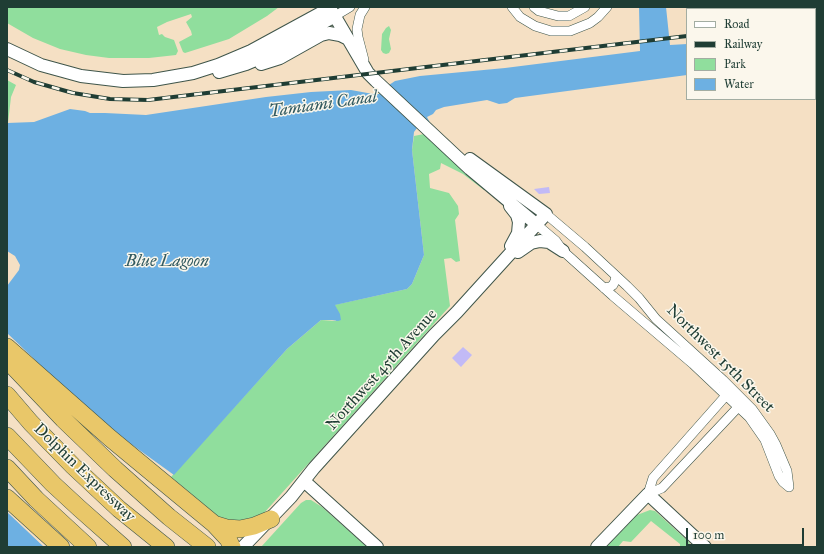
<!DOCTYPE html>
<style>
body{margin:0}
#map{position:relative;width:824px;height:554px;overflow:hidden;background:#f5e0c4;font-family:"IM FELL Great Primer",serif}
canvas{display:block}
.frame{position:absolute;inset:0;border:8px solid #1f3d34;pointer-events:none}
.legend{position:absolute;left:686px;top:8px;width:130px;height:92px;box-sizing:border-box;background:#fbf7ec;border:1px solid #a3ada2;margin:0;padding:5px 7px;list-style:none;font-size:12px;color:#1f3d34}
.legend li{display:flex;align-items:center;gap:8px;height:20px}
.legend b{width:20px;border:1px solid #a3ada2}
.scale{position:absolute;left:686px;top:528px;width:118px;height:18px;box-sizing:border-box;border:2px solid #1f3d34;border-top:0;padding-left:5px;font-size:12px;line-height:14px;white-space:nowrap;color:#1f3d34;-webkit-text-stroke:3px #fbf7ec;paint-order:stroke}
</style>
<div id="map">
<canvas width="824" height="554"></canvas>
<div class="frame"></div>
<ul class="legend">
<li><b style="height:5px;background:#fff"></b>Road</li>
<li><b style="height:5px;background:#1f3d34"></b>Railway</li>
<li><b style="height:11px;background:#90de9d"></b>Park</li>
<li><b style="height:11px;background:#6db0e2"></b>Water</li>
</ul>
<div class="scale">100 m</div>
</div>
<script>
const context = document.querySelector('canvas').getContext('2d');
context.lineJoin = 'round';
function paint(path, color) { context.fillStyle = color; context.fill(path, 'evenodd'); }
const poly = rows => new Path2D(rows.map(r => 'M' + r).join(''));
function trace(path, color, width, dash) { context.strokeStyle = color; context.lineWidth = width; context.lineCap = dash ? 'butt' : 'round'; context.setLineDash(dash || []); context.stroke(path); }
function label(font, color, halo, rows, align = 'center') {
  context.font = font + ' "IM FELL Great Primer",serif'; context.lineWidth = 3; context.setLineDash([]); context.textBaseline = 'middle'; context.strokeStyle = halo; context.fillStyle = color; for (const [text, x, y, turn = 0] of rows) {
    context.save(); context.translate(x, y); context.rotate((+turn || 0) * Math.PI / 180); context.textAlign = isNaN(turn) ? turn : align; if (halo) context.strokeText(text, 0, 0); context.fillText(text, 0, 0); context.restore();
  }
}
paint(poly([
 [7,7,279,7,267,16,229,39,185,53,183,52,179,42,192,35,191,31,186,22,192,17,191,14,167,22,157,27,159,35,162,34,165,37,174,40,178,51,176,55,149,58,109,58,86,55,60,49,33,38,7,23],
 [389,26,391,30,389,39,391,49,389,53,386,54,383,53,381,50,382,34,386,28],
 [7,80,16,85,11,97,8,123],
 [424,134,484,187,484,190,463,174,441,163,440,169,429,174,430,188,449,193,458,206,459,214,455,220,460,261,456,262,451,258,444,259,450,306,264,513,241,524,220,518,171,477,287,349,321,320,336,321,337,309,334,305,407,289,412,284,424,255,412,150,414,136],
 [306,500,311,500,322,507,367,547,261,547,301,503],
 [650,510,655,511,689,542,691,547,680,547,680,544,651,521,631,542,623,541,618,547,606,547,637,515]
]), '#90de9d');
paint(poly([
 [639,7,666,7,670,45,687,44,687,75,515,98,507,103,499,104,487,100,444,107,436,110,433,114,427,117,431,125,424,119,414,132,412,150,424,255,412,284,407,289,335,305,340,314,341,320,338,321,332,320,321,320,287,349,174,475,131,444,93,413,55,379,7,333,7,286,19,270,20,265,15,256,7,251,7,123,34,122,70,109,85,111,90,113,105,113,146,115,266,97,311,92,351,90,373,94,379,94,386,87,395,81,420,76,505,68,640,51],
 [7,512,44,547,7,547]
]), '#6db0e2');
paint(poly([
 [549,187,550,193,539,194,534,189],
 [463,347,472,355,461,367,452,358]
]), '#c2baf6');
const minor = poly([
 [512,7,520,17,535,26,551,31,570,31,590,23,598,17,607,7],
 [534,7,539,11,558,16,569,16,585,7],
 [335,16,350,7],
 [364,60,358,37,357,29,360,15,365,7],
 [546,214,585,247,627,286,639,298,656,319,723,380,752,409,770,434,776,445,787,471,789,487],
 [536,224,556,241,563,251,613,296,693,364,749,417,765,440,779,476,783,482,789,487],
 [604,288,610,287,613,285,615,281,616,276],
 [648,494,653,478,730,391],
 [648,494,662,488,742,403]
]);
const tertiary = poly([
 [7,49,41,65,81,76,123,81,153,80,193,73,218,65,251,51,330,8,368,73,376,81,470,169,536,224],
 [261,64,280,58,321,35,329,33,340,35,348,39],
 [219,72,246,64,260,58,335,16],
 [510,206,517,215,519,222,518,233,511,246],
 [518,252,531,243,540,241,549,242,563,251],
 [304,481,377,547],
 [243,547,291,497,314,468,434,335,457,312,546,214,470,159],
 [597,547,648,494,705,547]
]);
const motorway = poly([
 [7,347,110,438,214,524,228,539,232,547],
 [7,360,63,419,115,469,169,517,207,547],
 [7,395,31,423,73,466,119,509,166,547],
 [7,436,53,484,79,508,123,547],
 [7,468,36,499,88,547],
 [7,498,61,547],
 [214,524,227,528,240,529,254,526,271,519]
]);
trace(minor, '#3f554a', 10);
trace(tertiary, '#3f554a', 14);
trace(motorway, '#3f554a', 18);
trace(minor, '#fff', 9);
trace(tertiary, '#fff', 12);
trace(motorway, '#e9c769', 17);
const rail = poly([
 [815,20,817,20],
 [7,70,34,82,73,93,110,99,148,100,687,36]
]);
trace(rail, '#1f3d34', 4);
trace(rail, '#fbf7ec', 2.5, [8]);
label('16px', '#1f3d34', '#fbf7ec', [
 ["Northwest 15th Street",720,359,45],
 ["Northwest 45th Avenue",382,370,-48],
 ["Dolphin Expressway",84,473,44]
]);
label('italic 17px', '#325a60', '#fbf7ec', [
 ["Tamiami Canal",323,105,-8],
 ["Blue Lagoon",167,262]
]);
</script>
